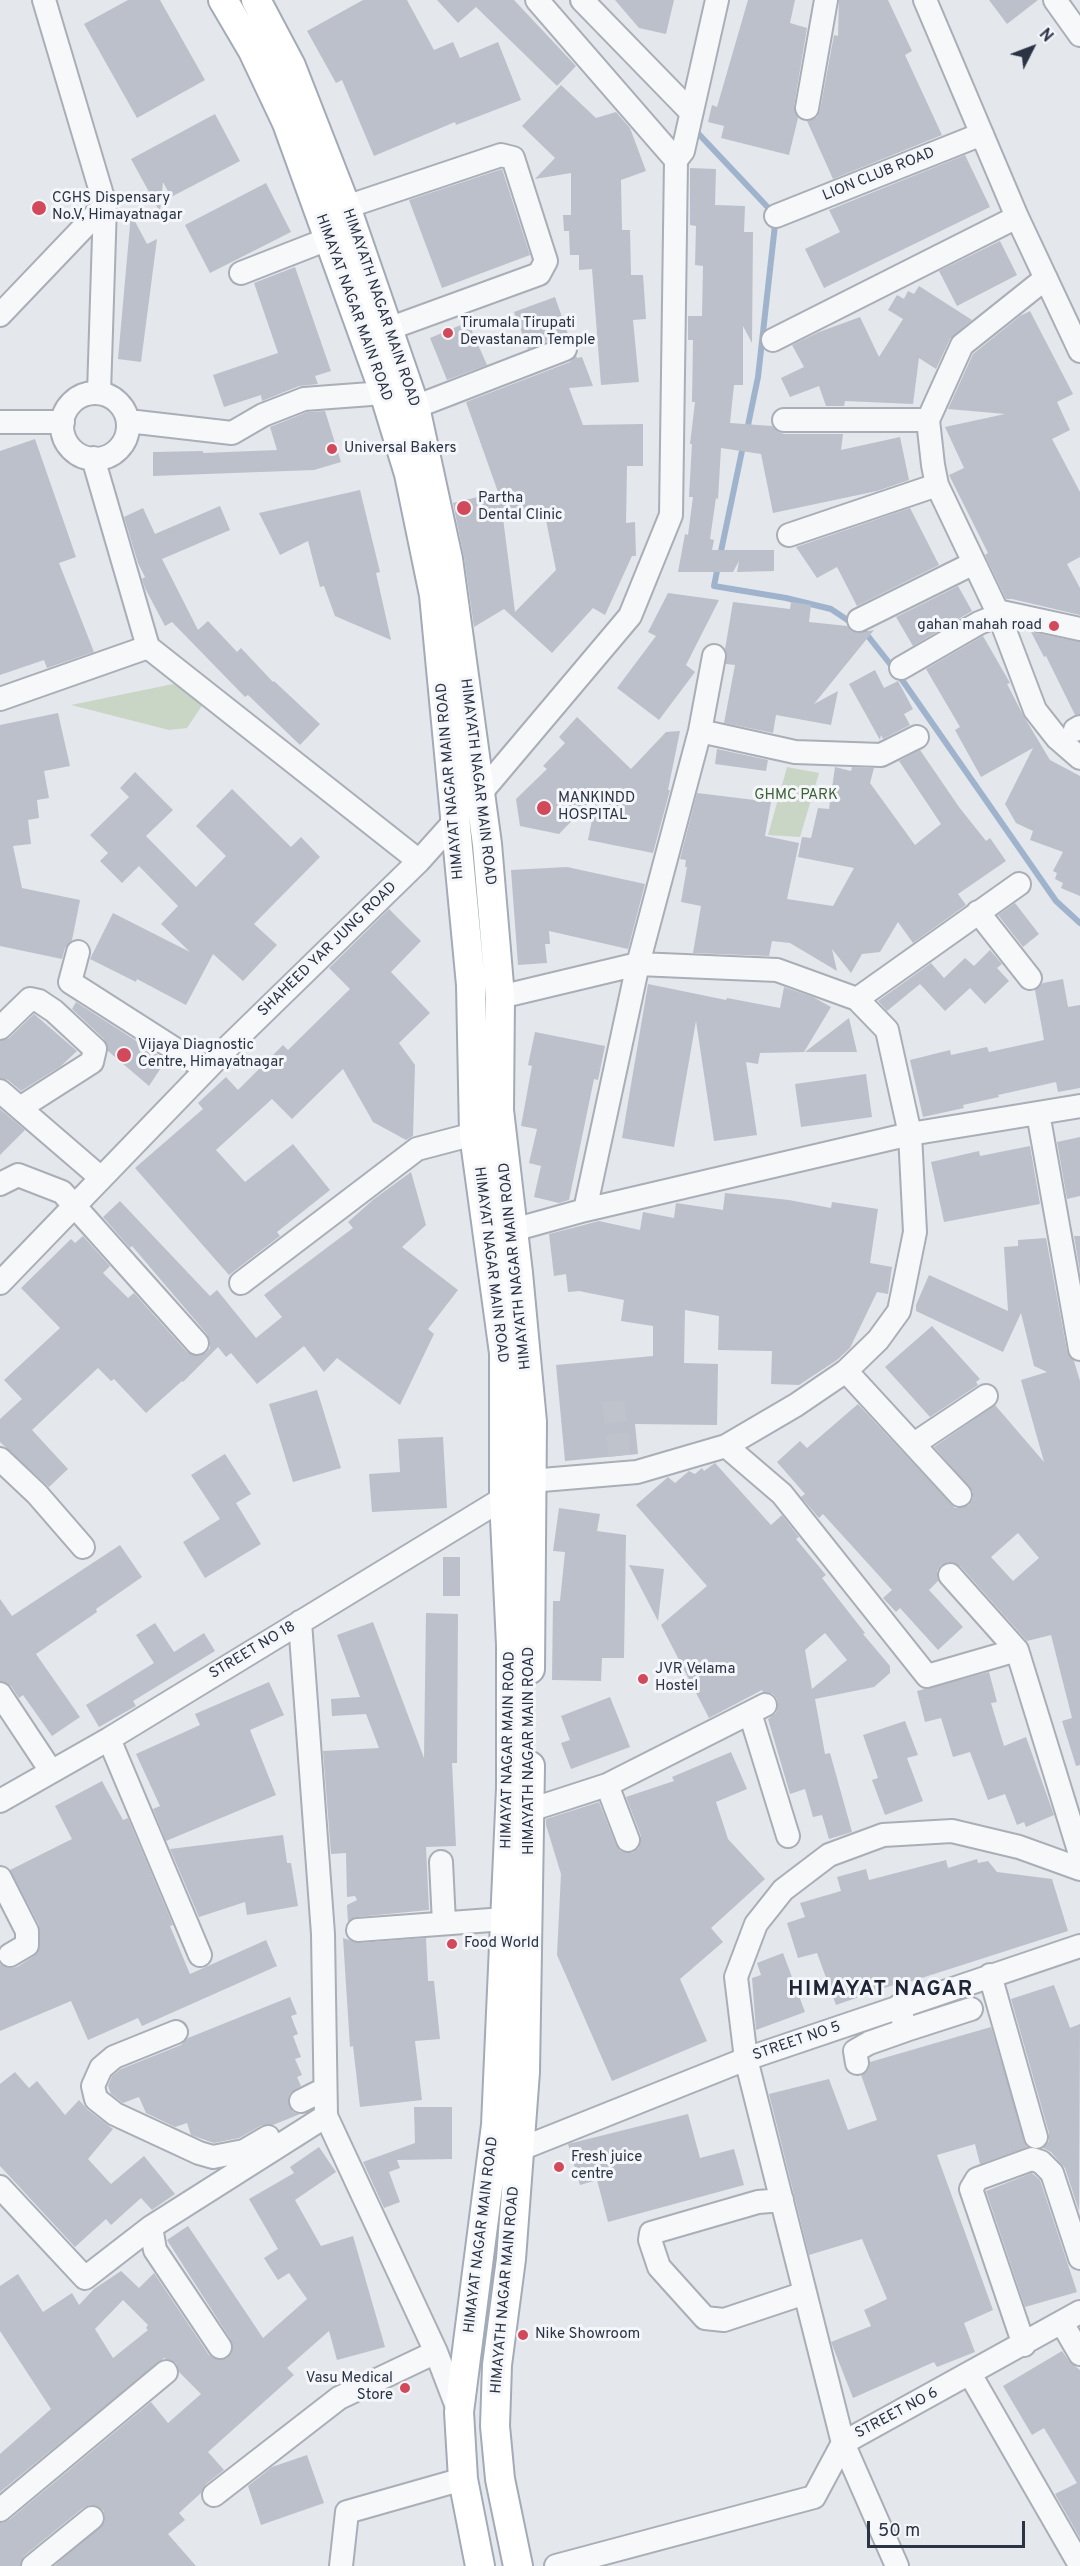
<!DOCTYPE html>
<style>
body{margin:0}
#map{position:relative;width:1080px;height:2566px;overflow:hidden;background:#e4e7ec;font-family:Overpass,sans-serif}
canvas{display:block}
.north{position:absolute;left:1002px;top:18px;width:60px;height:60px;-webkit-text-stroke:4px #f4f6f9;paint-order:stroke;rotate:48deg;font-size:16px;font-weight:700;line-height:24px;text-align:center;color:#2b3445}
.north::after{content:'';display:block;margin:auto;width:21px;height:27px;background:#2b3445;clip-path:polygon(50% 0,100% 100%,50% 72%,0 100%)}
.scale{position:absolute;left:867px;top:2521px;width:158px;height:27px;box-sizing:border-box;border:3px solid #2b3445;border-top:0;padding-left:8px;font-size:18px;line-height:21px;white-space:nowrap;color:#2b3445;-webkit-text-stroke:4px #f4f6f9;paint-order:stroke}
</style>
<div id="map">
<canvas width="1080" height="2566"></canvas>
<div class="north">N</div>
<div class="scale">50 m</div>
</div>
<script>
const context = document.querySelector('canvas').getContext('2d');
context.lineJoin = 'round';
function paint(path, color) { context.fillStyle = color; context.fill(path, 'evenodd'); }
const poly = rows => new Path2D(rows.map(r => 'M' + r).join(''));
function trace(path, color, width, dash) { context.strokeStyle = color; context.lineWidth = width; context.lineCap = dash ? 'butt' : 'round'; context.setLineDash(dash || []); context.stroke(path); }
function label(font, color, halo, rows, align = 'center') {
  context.font = font + ' Overpass,sans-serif'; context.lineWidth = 6; context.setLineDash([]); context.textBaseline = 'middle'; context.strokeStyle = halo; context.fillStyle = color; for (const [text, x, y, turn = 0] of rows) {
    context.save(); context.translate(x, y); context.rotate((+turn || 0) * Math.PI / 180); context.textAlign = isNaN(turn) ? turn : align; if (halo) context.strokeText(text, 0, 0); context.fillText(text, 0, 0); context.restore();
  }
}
paint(poly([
 [173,684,205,701,187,728,169,730,71,705],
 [787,767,819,773,800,837,768,835]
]), '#c9d6c5');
trace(poly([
 [694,129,776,216,758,377,747,430],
 [720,556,743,446],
 [718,566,714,586,786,598,831,609,864,631,898,674,1056,901,1080,923]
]), '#9fb4cc', 6);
paint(poly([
 [128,0,160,0,205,80,137,118,84,24],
 [363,0,407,0,434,50,453,42,460,58,498,42,521,100,456,125,455,122,374,156,342,80,336,83,307,31],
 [437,0,514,0,576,66,557,86,476,7,458,23],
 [615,0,674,0,666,34,639,28],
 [748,0,795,0,790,23,807,28,794,106,798,118,789,155,721,138,724,126,708,122,712,105,717,107],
 [839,0,888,0,912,51,905,55,942,135,833,179,807,121,817,117,820,110,834,35,838,36],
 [989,0,1038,0,1007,24],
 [561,85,596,118,616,112,630,128,646,171,621,180,622,230,630,230,631,275,643,275,646,319,633,320,639,382,601,385,592,269,579,270,579,255,570,255,569,231,564,231,563,215,571,215,571,173,535,179,555,158,522,126],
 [215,114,240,161,171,197,163,182,160,212,131,159],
 [965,155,990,207,824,288,805,249,840,232,829,210],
 [690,168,716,169,715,205,745,206,744,232,753,232,752,343,743,326,743,385,734,385,730,423,772,426,777,431,784,434,843,434,841,450,900,437,909,480,877,491,773,513,761,454,721,448,718,499,716,498,710,539,714,540,712,550,774,550,774,571,737,572,739,561,733,572,678,572,685,534,688,535,693,497,689,497,692,444,690,444,695,402,692,402,693,340,688,340,688,316,702,316,703,266,695,265,696,226,690,225],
 [502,169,530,255,442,288,409,200],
 [266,183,291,232,210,273,185,225],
 [131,214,147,244,157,239,141,362,118,359],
 [1000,241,1017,275,957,306,939,271],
 [295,267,331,371,315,376,318,384,299,386,262,401,261,395,224,407,213,375,278,353,254,283],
 [919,286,972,320,950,339,936,369,919,358,913,404,845,401,844,406,826,406,819,386,790,397,781,378,804,367,792,345,819,332,860,317,879,357,903,319,888,310,897,295,904,299,908,291,914,294],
 [555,297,569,337,560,336,528,349,514,312],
 [1030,311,1073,394,1057,402,1070,430,1052,439,1080,492,1080,557,1067,564,1080,588,1080,615,1012,599,1006,599,985,555,988,553,949,475,964,468,945,427,1005,414,948,409,973,354,1020,316],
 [468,322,487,365,447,380,430,338],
 [576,355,577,358,582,357,593,386,569,388,583,425,643,424,643,466,627,466,626,523,635,522,636,556,632,556,605,615,593,608,552,653,504,609,474,627,464,557,453,503,498,492,466,402,570,362],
 [543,505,556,570,515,612,503,518],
 [325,411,341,462,314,470,153,476,153,452,203,451,203,453,277,450,270,427,307,412],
 [35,439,76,557,59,563,94,652,47,668,44,660,0,675,0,451],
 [360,490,380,572,376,573,391,640,335,616,324,586,320,587,308,541,280,555,259,513],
 [220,506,230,530,162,559,198,630,208,621,237,652,241,648,273,682,274,681,320,724,300,745,248,695,245,697,172,622,165,626,145,588,142,579,145,577,138,563,124,517,143,508,155,534],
 [910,508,939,565,857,606,837,567,817,578,796,547],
 [958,586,972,611,913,646,896,617],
 [668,593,719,600,686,665,695,672,659,720,617,688,656,636,648,632],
 [733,602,790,609,791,602,811,605,809,622,847,626,858,633,874,630,814,704,838,691,831,725,776,715,773,733,724,723,735,665,726,664,725,649],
 [1031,632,1080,642,1080,714,1075,715,1046,656,1044,657],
 [983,636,1010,683,1007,684,1023,715,1050,760,1080,776,1080,896,1061,888,1063,883,1055,879,1057,873,1053,871,1063,852,1030,840,1033,831,1016,823,1005,804,1033,748,981,777,955,730,960,727,926,669],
 [875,670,884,688,898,681,913,709,904,714,910,725,883,739,881,735,880,740,849,684],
 [58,713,70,766,44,771,49,798,37,800,39,818,28,820,31,844,13,846,22,888,80,900,72,940,65,948,62,959,0,946,0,725],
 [577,717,631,769,666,732,680,731,668,790,670,790,653,853,588,840,597,795,559,834,520,826,516,799,547,769,543,766,565,743,559,737],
 [717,749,768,760,766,771,715,764],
 [920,750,959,807,986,841,990,838,1006,861,958,894,966,905,913,943,898,922,880,952,862,954,851,973,832,949,837,971,790,943,772,941,769,956,693,953,701,906,681,902,687,867,685,867,686,860,680,859,697,793,771,802,765,836,799,843,787,899,833,906,854,868,798,857,802,837,811,838,818,808,829,809,835,767,851,771,852,767,874,768,870,783,915,845,941,824,899,761],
 [135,772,173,810,146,836,196,887,226,856,196,826,232,789,291,847,301,837,320,857,254,924,277,945,243,981,213,954,186,1005,137,979,136,982,90,959,113,913,190,952,161,924,178,906,139,866,122,883,100,861,108,853,90,835,129,797,120,788],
 [567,867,645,884,628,949,549,931,550,944,545,944,547,963,518,965,511,870],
 [1015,903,1039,934,1023,947,998,915],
 [389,909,421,941,391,972,430,1013,399,1043,415,1065,413,1136,406,1140,373,1122,343,1069,292,1119,272,1099,216,1150,245,1182,293,1144,330,1190,277,1232,280,1236,229,1275,135,1168,203,1109,198,1103,226,1077,238,1090,283,1045,288,1050,350,989,329,968],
 [990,950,1002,964,997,968,1009,981,985,1004,970,988,945,1011,920,984,887,1011,878,1001,931,963,944,978,965,958,974,966],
 [1063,979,1068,1007,1080,1005,1080,1088,1058,1092,1056,1082,998,1095,999,1097,963,1105,964,1108,923,1117,910,1060,950,1050,951,1055,987,1047,989,1052,1044,1040,1035,990,1043,983],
 [648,984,726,1000,727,998,780,1008,784,987,813,997,831,1007,804,1052,760,1053,758,1064,746,1062,757,1135,714,1141,696,1021,674,1147,622,1138],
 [76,1002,166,1060,149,1086,108,1051,104,1039,72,1009],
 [34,1014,77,1051,61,1066,21,1091,8,1080,0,1078,0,1041,9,1038],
 [849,1018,857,1052,805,1052],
 [535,1032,605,1046,598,1080,594,1079,569,1200,559,1203,534,1197,541,1166,529,1163,537,1129,521,1126,532,1066,528,1065],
 [866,1074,872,1117,801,1127,795,1084],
 [0,1109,25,1130,0,1155],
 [1080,1137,1080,1196,1067,1199,1057,1142],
 [1030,1146,1040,1204,944,1222,931,1162,979,1151,980,1156],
 [411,1172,426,1225,402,1247,458,1290,428,1329,434,1334,400,1405,337,1358,324,1372,304,1346,257,1384,231,1353,226,1357,218,1347,183,1382,182,1381,146,1413,114,1379,111,1381,98,1368,32,1430,68,1469,49,1487,0,1442,0,1419,22,1399,4,1380,60,1328,21,1288,71,1239,75,1243,83,1236,110,1266,103,1273,128,1298,134,1293,187,1352,199,1356,206,1353,210,1348,210,1341,207,1334,132,1246,130,1248,103,1217,120,1201,210,1296,217,1290,256,1338,282,1317,264,1295,353,1228,348,1222,374,1199],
 [725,1193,789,1200,831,1208,832,1202,878,1209,870,1263,892,1267,888,1294,877,1292,850,1348,837,1360,799,1385,771,1384,772,1351,718,1350,719,1316,685,1310,684,1363,718,1364,717,1425,635,1424,638,1454,565,1461,556,1365,653,1356,653,1326,621,1321,624,1300,579,1291,568,1292,566,1274,554,1276,549,1234,599,1221,640,1230,643,1212,674,1218,676,1203,723,1210],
 [1074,1236,1080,1236,1080,1272],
 [1046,1238,1067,1351,1074,1361,1080,1381,1080,1765,1076,1766,1062,1721,1072,1718,1051,1635,1027,1641,960,1566,948,1562,941,1565,937,1571,938,1581,929,1590,963,1627,938,1650,900,1608,896,1612,883,1598,892,1590,823,1514,819,1518,801,1497,805,1494,777,1462,800,1441,807,1448,858,1404,955,1508,969,1505,973,1498,973,1492,934,1447,995,1405,1044,1462,1021,1380,1047,1372,1034,1366,1021,1313,1003,1352,916,1311,916,1305,929,1275,1008,1311,1004,1247,1018,1246,1018,1240],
 [1018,1533,1039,1558,1013,1581,991,1557],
 [932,1326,980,1379,976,1382,978,1385,930,1417,885,1367],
 [317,1390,341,1468,293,1482,269,1404],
 [443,1437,447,1508,372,1512,369,1474,400,1472,398,1439],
 [225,1454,251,1494,236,1503,261,1544,205,1578,183,1542,220,1519,191,1475],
 [715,1463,771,1525,782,1515,799,1537,796,1539,826,1575,822,1578,865,1633,863,1634,890,1666,890,1673,874,1687,815,1699,825,1754,830,1753,852,1832,829,1839,822,1815,813,1817,805,1789,790,1794,768,1719,776,1713,778,1706,777,1699,773,1694,763,1692,762,1690,709,1718,661,1625,707,1586,636,1505,668,1477,675,1483,689,1471,695,1474,702,1468,704,1471],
 [825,1633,847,1660,812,1689,805,1650],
 [559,1508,600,1514,597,1531,626,1535,624,1658,602,1658,601,1681,552,1680,553,1601,560,1601,565,1552,553,1551],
 [120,1545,142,1577,96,1609,97,1612,36,1654,80,1717,52,1736,23,1695,19,1698,11,1686,0,1681,0,1599,12,1616],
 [443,1557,460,1557,460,1596,443,1596],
 [629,1565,664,1569,658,1621],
 [426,1613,458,1614,457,1763,452,1763,456,1846,426,1847,429,1910,357,1917,348,1922,347,1905,357,1900,355,1896,347,1897,346,1853,331,1854,323,1751,379,1748,366,1714,332,1716,331,1699,360,1697,337,1635,373,1622,424,1758],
 [155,1623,174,1652,204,1633,215,1651,133,1701,136,1706,99,1727,86,1705,154,1663,136,1635],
 [989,1672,997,1702,991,1703,1004,1746,1026,1737,1054,1815,1026,1827,1024,1822,1017,1825,1005,1794,988,1800,970,1752,953,1757,941,1718,925,1722,917,1691],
 [269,1682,284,1715,250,1730,276,1795,166,1841,153,1809,160,1806,136,1754,200,1725,195,1714],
 [610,1697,630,1747,571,1769,561,1743,570,1740,561,1716],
 [905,1721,918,1755,907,1758,923,1801,885,1815,872,1780,878,1778,863,1735],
 [731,1752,747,1789,716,1802,728,1839,765,1879,711,1928,723,1942,680,1979,707,2041,612,2081,557,1955,561,1874,546,1825,546,1819,599,1802,616,1845,620,1851,632,1853,639,1848,641,1836,626,1797,674,1781,672,1777],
 [102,1781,123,1820,128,1818,173,1925,170,1926,190,1974,266,1940,277,1966,142,2026,138,2018,88,2040,71,2001,0,2031,0,1964,10,1968,17,1967,34,1956,40,1945,39,1925,10,1870,72,1839,55,1806],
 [283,1835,287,1863,291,1863,298,1906,247,1915,245,1902,199,1917,170,1849],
 [977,1859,978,1863,988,1861,997,1872,1052,1879,1068,1931,903,1984,902,1982,836,2005,817,1953,798,1958,787,1923,805,1917,800,1903,841,1891,837,1877,866,1869,869,1880,946,1860,948,1868],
 [343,1938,359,1943,426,1938,428,1981,434,1981,440,2039,415,2041,422,2100,360,2107,353,2046,350,2047],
 [783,1953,805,2012,756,2030,752,1978,761,1975,757,1963],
 [1054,1985,1070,2028,1080,2024,1079,2211,1065,2168,1051,2152,1043,2148,1049,2141,1049,2133,1011,1999],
 [290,1997,297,2014,291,2016,298,2034,293,2036,301,2057,295,2059,302,2075,297,2077,301,2086,290,2093,288,2101,293,2112,300,2114,273,2125,262,2125,239,2138,214,2143,191,2135,187,2123,175,2127,146,2113,139,2097,123,2103,111,2094,108,2086,112,2076,121,2069,181,2045,188,2038],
 [991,2027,1027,2147,980,2164,975,2144,937,2155,993,2310,964,2323,975,2352,937,2367,934,2362,853,2398,831,2342,871,2326,864,2310,887,2299,862,2239,809,2255,769,2094,829,2079,848,2130,877,2120,861,2075,869,2068,870,2062],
 [15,2072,29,2088,37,2081,65,2115,79,2100,88,2110,113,2129,88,2159,111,2184,144,2156,175,2194,152,2210,141,2198,111,2225,106,2219,75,2247,0,2166,0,2084],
 [414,2107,452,2107,452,2159,397,2160,400,2168,389,2172,400,2202,384,2208,363,2162,415,2143],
 [688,2114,700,2158,734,2149,744,2185,608,2222,597,2180,580,2185,568,2144],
 [319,2147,336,2172,295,2200,321,2246,353,2236,385,2347,337,2360,329,2331,287,2368,294,2375,208,2452,224,2470,206,2484,201,2493,179,2513,185,2520,168,2534,196,2566,54,2566,104,2523,105,2516,103,2510,97,2506,90,2505,83,2508,24,2556,20,2566,0,2566,0,2523,9,2520,151,2402,168,2423,201,2394,179,2372,176,2363,164,2358,0,2492,0,2454,51,2409,0,2331,0,2286,18,2274,43,2312,72,2293,79,2305,94,2289,121,2271,139,2288,154,2273,209,2355,215,2359,227,2358,232,2352,231,2340,167,2240,188,2226,263,2338,307,2299,289,2273,278,2280,264,2258,278,2249,249,2199,294,2173,290,2167],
 [123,2300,148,2325,146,2328,148,2330,113,2358,95,2329],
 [1032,2173,1040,2180,1077,2292,1025,2307,986,2191],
 [1062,2351,1069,2361,1080,2370,1080,2538,1055,2494,1077,2483,1044,2428,1032,2435,1003,2386],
 [307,2455,324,2503,261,2525,248,2486,272,2467]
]), '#bbc0ca');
trace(poly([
 [613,1401,620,1459]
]), '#bfc3cb', 22, [22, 11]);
const minor = poly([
 [44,0,105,205,99,393],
 [537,0,676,160],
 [582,0,691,112],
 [925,0,1017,217,1080,351],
 [1055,0,1080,35],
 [807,108,826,0],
 [346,207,501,155,513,158,546,261,539,274,388,329],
 [776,216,982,134],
 [241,273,328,239],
 [1046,278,962,345,928,420,933,465,937,485,999,615,1035,710,1057,738,1080,758],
 [0,315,105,205],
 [773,340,1017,217],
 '62 426a33 33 0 1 1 66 0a33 33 0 1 1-66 0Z',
 [415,407,565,349],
 [784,420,928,420],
 [128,421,232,433,263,415,304,399,384,393],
 [0,422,63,422],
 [93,458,148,647,419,861],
 [789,535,937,485],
 [997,611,1080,629],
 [859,620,974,563],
 [901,668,979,623,999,615],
 [0,699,148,647],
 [1075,730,1080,727],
 [700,731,795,752,881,755,917,737],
 [479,795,630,616,671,515,676,160,683,151,717,0],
 [978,912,1030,978],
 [78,952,70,982,206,1069],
 [500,997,638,964,777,970,857,999,887,1030,910,1134,915,1232,899,1311,878,1340,846,1371,796,1405,726,1446,637,1472,530,1481],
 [857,999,1019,884],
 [0,1028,30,999,39,1001,54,1011,95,1049,92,1062,20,1108],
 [0,1091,101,1178],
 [1038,1113,1080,1349],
 [0,1184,18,1175,62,1192,197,1343],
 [585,1210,638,964,700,731,714,656],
 [513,1230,585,1210,910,1134,1080,1106],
 [0,1283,227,1048,419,861,454,822],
 [241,1283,417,1149,474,1134],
 [846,1371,960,1495],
 [914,1444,986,1396],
 [726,1446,782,1494,927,1676,1017,1650,1080,1854],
 [0,1459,37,1494,83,1547],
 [950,1575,1017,1650],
 [300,1622,323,1934,326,2116,436,2352,459,2412],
 [0,1694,51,1771],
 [750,1713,788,1836],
 [109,1739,200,1955],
 [607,1785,628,1840],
 [0,1801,109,1739,504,1498],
 [530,1810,607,1785,765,1705],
 [441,1862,444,1923],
 [0,1878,27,1931,27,1945,10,1955],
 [358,1930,504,1919],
 [990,1975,1036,2137],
 [899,2006,906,2030,971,2009],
 [176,2032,114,2057,101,2068,93,2086,96,2099,115,2114,199,2153,213,2157,244,2151,268,2137],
 [857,2063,855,2051,869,2043,906,2030],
 [301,2101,325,2089],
 [518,2150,746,2059,1080,1946],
 [0,2187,85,2278,151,2227,326,2116],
 [782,2200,758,2202,651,2233,650,2240,659,2267,705,2318,724,2320,805,2293],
 [151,2227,155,2250,220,2347],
 [1062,2323,1080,2354],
 [1024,2345,971,2189,977,2179,1032,2159,1041,2162,1052,2173,1080,2258],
 [970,2374,1080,2565],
 [214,2495,339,2398,436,2352],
 [0,2510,166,2372],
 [33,2566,92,2518],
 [341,2566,347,2512,463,2479],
 [556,2566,814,2497,843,2443,1080,2312],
 [897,2566,843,2443,746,2059,736,1977,756,1924,783,1890,829,1855,883,1835,952,1831,1019,1847,1080,1869]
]);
const major = poly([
 [223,0,253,51,287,123,382,386,409,474,434,595,471,985,474,1134,504,1353,504,1498,511,1645,511,1788,496,2125,459,2412,463,2479,480,2566],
 [256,0,291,66,346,207,415,407,448,559,487,844,500,997,499,1110,518,1273,532,1422,530,1669],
 [518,2566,500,2479,495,2426,497,2365,511,2259,525,2072,530,1766]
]);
trace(minor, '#a9aeb7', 26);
trace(major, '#a3abb8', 32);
trace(minor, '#f7f8fa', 22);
trace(major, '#fff', 28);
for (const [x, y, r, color] of [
 [39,208,8,"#d1495b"],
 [448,333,6,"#d1495b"],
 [332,449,6,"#d1495b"],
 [464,508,8,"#d1495b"],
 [1054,626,6,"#d1495b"],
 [544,808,8,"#d1495b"],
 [124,1055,8,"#d1495b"],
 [643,1679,6,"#d1495b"],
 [452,1944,6,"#d1495b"],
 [559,2167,6,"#d1495b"],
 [523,2335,6,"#d1495b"],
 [405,2388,6,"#d1495b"]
]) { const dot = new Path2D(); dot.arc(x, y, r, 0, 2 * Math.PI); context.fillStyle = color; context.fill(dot); trace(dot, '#f4f6f9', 2); }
label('15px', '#2b3445', '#f4f6f9', [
 ["LION CLUB ROAD",879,175,-22],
 ["HIMAYAT NAGAR MAIN ROAD",353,308,70],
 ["HIMAYATH NAGAR MAIN ROAD",380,308,71],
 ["HIMAYAT NAGAR MAIN ROAD",451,781,-95],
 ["HIMAYATH NAGAR MAIN ROAD",477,782,83],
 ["SHAHEED YAR JUNG ROAD",328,950,-44],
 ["HIMAYAT NAGAR MAIN ROAD",490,1265,83],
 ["HIMAYATH NAGAR MAIN ROAD",516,1266,-96],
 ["STREET NO 18",253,1651,-31],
 ["HIMAYAT NAGAR MAIN ROAD",509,1750,-89],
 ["HIMAYATH NAGAR MAIN ROAD",530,1751,-90],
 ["STREET NO 5",797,2042,-19],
 ["HIMAYAT NAGAR MAIN ROAD",482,2235,-83],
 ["HIMAYATH NAGAR MAIN ROAD",506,2290,-85],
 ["STREET NO 6",897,2414,-28]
]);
label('15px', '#2b3445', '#f4f6f9', [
 ["CGHS Dispensary",52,199],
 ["No.V, Himayatnagar",52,216],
 ["Tirumala Tirupati",460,324],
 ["Devastanam Temple",460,341],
 ["Universal Bakers",344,449],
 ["Partha",478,499],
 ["Dental Clinic",478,516],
 ["gahan mahah road",1042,626,"right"],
 ["MANKINDD",558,799],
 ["HOSPITAL",558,816],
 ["Vijaya Diagnostic",138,1046],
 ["Centre, Himayatnagar",138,1063],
 ["JVR Velama",655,1670],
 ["Hostel",655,1687],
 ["Food World",464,1944],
 ["Fresh juice",571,2158],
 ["centre",571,2175],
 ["Nike Showroom",535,2335],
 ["Vasu Medical",393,2379,"right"],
 ["Store",393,2396,"right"]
], 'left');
label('15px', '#3f6138', '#f4f6f9', [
 ["GHMC PARK",796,796]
]);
context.letterSpacing = '1.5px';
label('bold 21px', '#1d2536', '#f4f6f9', [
 ["HIMAYAT NAGAR",881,1991]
]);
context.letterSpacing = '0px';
</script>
